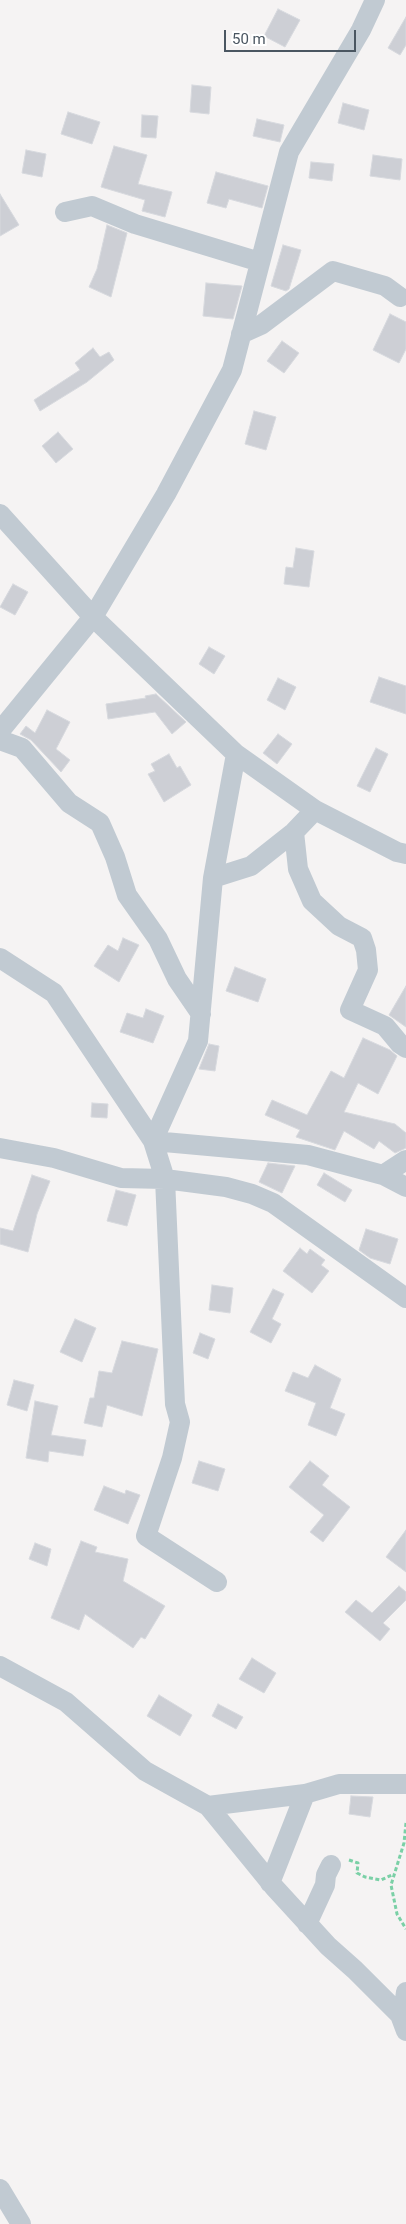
<!DOCTYPE html>
<style>
body{margin:0}
#map{position:relative;width:406px;height:2224px;overflow:hidden;background:#f5f3f3;font-family:Roboto,sans-serif}
canvas{display:block}
.scale{position:absolute;left:224px;top:30px;width:132px;height:22px;box-sizing:border-box;border:2px solid #4a5661;border-top:0;padding-left:6px;font-size:15px;line-height:18px;white-space:nowrap;color:#4a5661;-webkit-text-stroke:4px #fff;paint-order:stroke}
</style>
<div id="map">
<canvas width="406" height="2224"></canvas>
<div class="scale">50 m</div>
</div>
<script>
const context = document.querySelector('canvas').getContext('2d');
context.lineJoin = 'round';
function paint(path, color) { context.fillStyle = color; context.fill(path, 'evenodd'); }
const poly = rows => new Path2D(rows.map(r => 'M' + r).join(''));
function trace(path, color, width, dash) { context.strokeStyle = color; context.lineWidth = width; context.lineCap = dash ? 'butt' : 'round'; context.setLineDash(dash || []); context.stroke(path); }
const building = poly([
 [278,9,300,20,285,47,264,36,278,9],
 [406,17,406,45,400,55,388,48,406,17],
 [192,85,211,87,209,114,190,112,192,85],
 [343,103,369,110,364,130,338,123,343,103],
 [68,112,100,122,92,144,61,134,68,112],
 [142,115,158,116,156,138,141,137,142,115],
 [257,119,284,125,280,142,253,136,257,119],
 [114,146,147,155,138,184,172,192,165,217,142,211,145,200,101,187,114,146],
 [26,150,46,154,42,177,22,173,26,150],
 [373,155,402,159,400,180,370,176,373,155],
 [311,162,334,164,332,181,309,178,311,162],
 [216,172,268,186,262,208,229,199,226,208,207,203,216,172],
 [0,194,19,225,0,236,0,194],
 [107,225,127,233,111,297,89,287,97,269,107,225],
 [283,245,301,250,289,289,286,291,271,286,283,245],
 [206,283,242,286,233,319,203,316,206,283],
 [390,314,406,322,406,349,399,363,373,350,390,314],
 [282,341,299,353,284,373,267,361,282,341],
 [93,348,100,357,109,352,114,360,87,382,40,411,34,400,80,370,75,363,93,348],
 [254,411,276,417,266,450,245,444,254,411],
 [58,432,73,449,56,463,42,446,58,432],
 [296,548,314,551,309,587,284,584,286,567,293,568,296,548],
 [13,584,28,592,15,615,0,607,13,584],
 [209,647,225,656,214,674,199,664,209,647],
 [379,677,406,686,406,714,370,702,379,677],
 [278,678,296,687,285,710,267,700,278,678],
 [156,694,186,722,172,734,155,712,108,719,106,704,146,698,145,696,156,694],
 [47,710,70,722,56,749,70,760,61,772,31,740,20,734,26,726,35,733,47,710],
 [278,734,292,744,277,764,263,753,278,734],
 [376,748,388,754,370,792,357,786,376,748],
 [169,754,177,768,180,766,191,785,164,802,148,774,155,771,151,764,169,754],
 [123,938,139,945,119,982,94,966,108,945,118,951,123,938],
 [235,967,266,979,258,1002,226,991,235,967],
 [406,986,406,1027,389,1015,406,986],
 [146,1009,164,1016,153,1043,120,1032,127,1013,143,1018,146,1009],
 [363,1038,390,1050,397,1056,378,1094,358,1083,344,1112,395,1124,406,1133,406,1148,395,1153,379,1141,374,1149,344,1131,335,1150,296,1137,300,1130,265,1115,272,1100,307,1115,331,1071,344,1078,363,1038],
 [209,1044,219,1046,215,1071,199,1069,209,1044],
 [92,1103,108,1104,107,1118,91,1117,92,1103],
 [268,1163,295,1166,282,1193,259,1182,268,1163],
 [324,1173,352,1190,345,1202,317,1185,324,1173],
 [32,1175,50,1181,37,1214,28,1252,0,1244,0,1228,13,1231,32,1175],
 [116,1190,136,1195,127,1226,107,1221,116,1190],
 [366,1229,398,1239,390,1264,370,1258,359,1250,366,1229],
 [300,1248,307,1254,310,1249,325,1260,321,1265,329,1271,312,1293,283,1271,300,1248],
 [212,1285,233,1288,230,1313,209,1310,212,1285],
 [273,1289,284,1294,272,1319,281,1324,271,1343,250,1332,273,1289],
 [75,1319,96,1328,82,1362,60,1352,75,1319],
 [200,1333,215,1339,208,1359,193,1353,200,1333],
 [122,1341,158,1349,142,1416,107,1405,102,1427,84,1423,90,1398,94,1398,99,1371,112,1373,122,1341],
 [315,1365,341,1379,330,1408,345,1414,336,1436,308,1425,316,1403,285,1391,293,1372,308,1378,315,1365],
 [14,1380,34,1385,27,1411,7,1405,14,1380],
 [35,1401,58,1406,51,1435,86,1440,83,1456,49,1451,48,1462,26,1458,35,1401],
 [199,1461,225,1469,218,1491,192,1483,199,1461],
 [310,1461,329,1476,322,1485,350,1507,323,1542,310,1532,324,1515,289,1487,310,1461],
 [104,1486,125,1494,126,1490,140,1495,128,1524,94,1510,104,1486],
 [406,1530,406,1572,386,1557,406,1530],
 [81,1541,97,1547,95,1552,128,1559,123,1581,165,1606,145,1639,141,1637,133,1648,85,1614,79,1630,51,1618,81,1541],
 [35,1543,51,1549,47,1566,29,1559,35,1543],
 [399,1586,406,1592,406,1600,383,1623,390,1629,380,1641,345,1612,356,1600,372,1613,399,1586],
 [252,1658,276,1673,264,1693,239,1679,252,1658],
 [159,1695,192,1715,180,1736,147,1716,159,1695],
 [218,1704,243,1717,236,1729,212,1716,218,1704],
 [351,1796,373,1797,370,1817,349,1814,351,1796]
]);
paint(building, '#cdcfd5');
trace(building, '#d7d9de', 1);
trace(poly([
 [406,1823,404,1843,391,1885,397,1914,406,1929],
 [349,1860,358,1863,357,1873,365,1877,381,1880,394,1874]
]), '#7ad0a6', 3, [4, 2.5]);
trace(poly([
 [65,212,92,206,135,224,260,262],
 [241,334,261,325,333,271,385,286,400,297],
 [0,514,93,617,236,754,315,810,397,852,406,854],
 [0,731,93,617,166,494,232,370,289,152,361,30,375,0],
 [0,740,22,748,69,803,100,823,115,857,127,895,158,939,177,979,201,1014],
 [294,832,298,869,312,901,339,926,362,938,366,950,368,970,350,1010,385,1026,400,1044,406,1048],
 [213,878,251,866,294,832,315,810],
 [0,958,54,993,153,1141,165,1179,175,1404,180,1422,172,1458,146,1536,217,1582],
 [153,1141,198,1041,213,878,236,754],
 [153,1141,308,1155,383,1175,406,1187],
 [0,1148,54,1158,121,1178,165,1179,226,1187,252,1194,273,1203,406,1298],
 [383,1175,406,1160],
 [0,1666,66,1702,145,1771,208,1806,274,1887,328,1946,355,1970,400,2015,406,2031],
 [208,1806,305,1794,339,1784,406,1784],
 [270,1883,305,1794],
 [307,1924,325,1885,326,1875,331,1865],
 [400,2015,404,2006,406,1992],
 [0,2189,21,2224]
]), '#c1cad2', 20);
</script>
